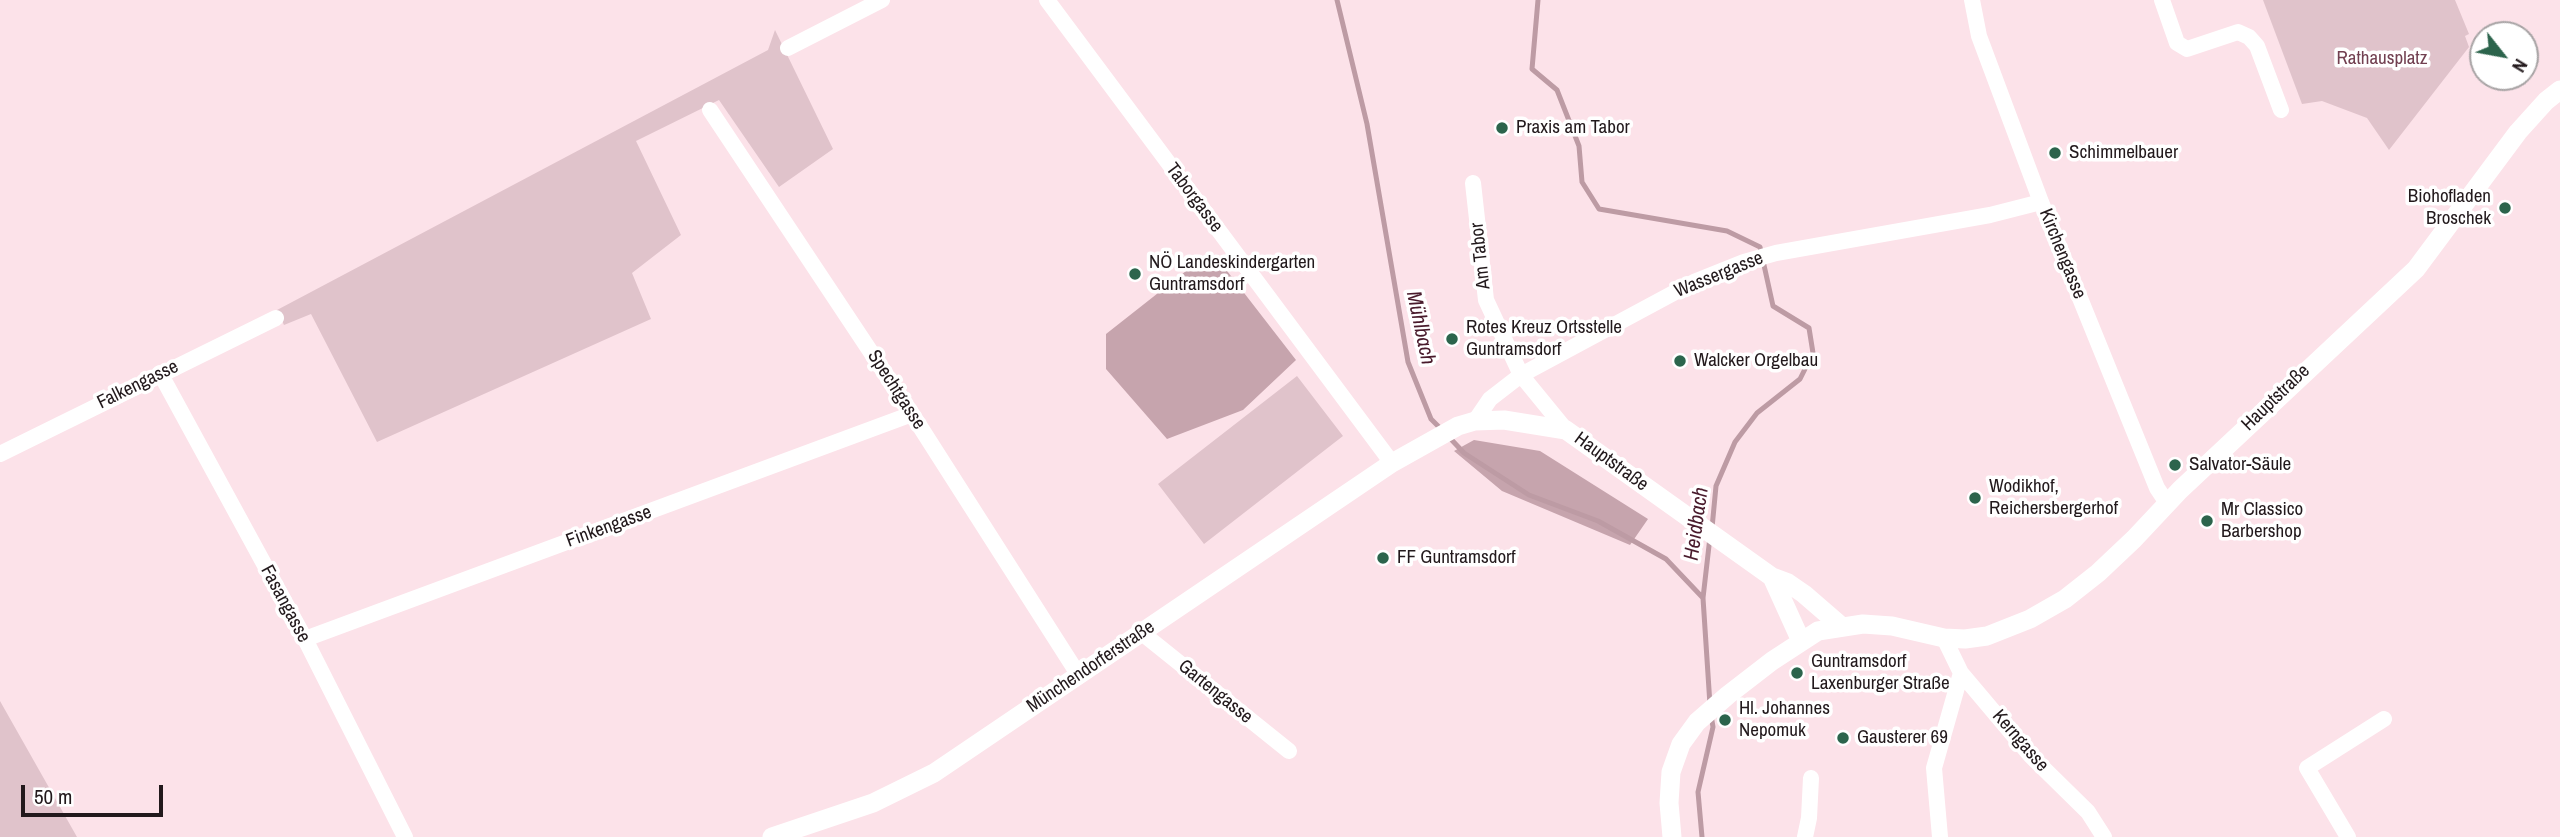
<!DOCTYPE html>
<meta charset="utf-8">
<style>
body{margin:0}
#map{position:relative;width:2560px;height:837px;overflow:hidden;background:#fce2e9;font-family:"Archivo Narrow",sans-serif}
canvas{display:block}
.north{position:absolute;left:2469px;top:21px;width:70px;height:70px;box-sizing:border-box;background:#fff;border:2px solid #a7a3a4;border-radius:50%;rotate:121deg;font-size:19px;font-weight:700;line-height:28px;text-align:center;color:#22191c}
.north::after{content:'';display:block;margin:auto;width:24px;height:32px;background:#2c644c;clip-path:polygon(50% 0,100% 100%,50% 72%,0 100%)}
.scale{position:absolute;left:21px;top:785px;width:142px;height:32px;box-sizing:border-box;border:4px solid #22191c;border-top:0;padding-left:9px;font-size:21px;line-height:24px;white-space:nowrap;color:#22191c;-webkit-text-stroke:5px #fff;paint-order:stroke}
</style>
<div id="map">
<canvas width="2560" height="837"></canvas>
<div class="north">N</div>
<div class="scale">50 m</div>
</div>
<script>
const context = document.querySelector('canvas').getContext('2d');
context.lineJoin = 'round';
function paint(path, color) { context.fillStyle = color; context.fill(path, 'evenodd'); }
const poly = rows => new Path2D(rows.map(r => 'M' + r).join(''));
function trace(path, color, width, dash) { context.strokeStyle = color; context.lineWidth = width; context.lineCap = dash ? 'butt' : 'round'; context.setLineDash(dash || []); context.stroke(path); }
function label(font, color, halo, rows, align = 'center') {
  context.font = font + ' "Archivo Narrow",sans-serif'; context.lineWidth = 7; context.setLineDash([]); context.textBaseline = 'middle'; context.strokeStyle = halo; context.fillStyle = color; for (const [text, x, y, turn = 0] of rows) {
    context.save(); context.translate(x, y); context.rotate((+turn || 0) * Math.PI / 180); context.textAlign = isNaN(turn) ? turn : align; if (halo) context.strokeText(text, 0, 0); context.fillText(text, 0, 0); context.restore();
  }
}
paint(poly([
 [2263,0,2455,0,2469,34,2465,36,2469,47,2389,150,2367,118,2322,101,2302,104],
 [775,30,833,149,779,187,719,100,636,141,681,235,632,273,651,319,377,442,311,314,284,325,277,310,768,50],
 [1297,376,1343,436,1204,544,1158,484],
 [0,701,77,837,0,837]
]), '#e0c3cb');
paint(poly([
 [1200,260,1224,267,1296,360,1243,410,1167,439,1106,369,1106,334],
 [1474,440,1540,451,1648,519,1630,545,1502,491,1454,451]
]), '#c6a4ad');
trace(poly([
 [1337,0,1367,124,1408,362,1431,419,1441,429],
 [1538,0,1532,69,1557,90,1579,146,1582,182,1599,209,1727,231,1760,247,1773,306,1809,328,1813,353,1800,379,1757,413,1735,442,1716,486,1712,528],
 [1448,436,1464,453,1529,495,1598,521,1666,559,1703,598],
 [1710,705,1703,598,1710,537],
 [1702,837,1698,792,1713,727,1711,715]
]), '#bd9ba4', 5);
trace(poly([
 [1047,0,1392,463],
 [1972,0,1979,36,2041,202,2157,488,2167,503],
 [2162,0,2177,43,2187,49,2238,32,2249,37,2257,46,2281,110],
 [788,48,882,0],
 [710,110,912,414,1078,674],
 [1473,183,1486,300,1521,375,1566,430],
 [160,373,305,639,405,837],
 [1475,421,1490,399,1521,375,1694,282,1744,262,1776,253,1990,215,2041,202],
 [0,454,276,318],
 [1142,633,1289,751],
 [1944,638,1961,673,2031,756,2088,812,2104,837],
 [305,639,912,414],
 [1805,837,1809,818,1811,778],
 [1940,837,1934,768,1961,673],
 [2348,837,2307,768,2384,719]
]), '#fff', 16);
trace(poly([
 [1772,577,1801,641],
 [772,837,873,803,934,773,1392,463,1458,426,1475,421,1504,420,1566,430,1772,577,1788,583,1804,594,1841,626],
 [1672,837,1669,803,1671,772,1681,744,1697,722,1728,695,1772,661,1818,631,1863,624,1892,626,1944,638,1965,639,1987,636,2030,619,2065,599,2098,573,2134,539,2180,490,2416,269,2518,132,2546,101,2560,90]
]), '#fff', 19);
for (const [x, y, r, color] of [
 [1502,128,7,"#2c644c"],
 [2055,153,7,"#2c644c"],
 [2505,208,7,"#2c644c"],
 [1135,274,7,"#2c644c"],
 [1452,339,7,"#2c644c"],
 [1680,361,7,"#2c644c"],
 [2175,465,7,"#2c644c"],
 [1975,498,7,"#2c644c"],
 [2207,521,7,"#2c644c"],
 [1383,558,7,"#2c644c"],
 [1797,673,7,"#2c644c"],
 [1725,720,7,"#2c644c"],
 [1843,738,7,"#2c644c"]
]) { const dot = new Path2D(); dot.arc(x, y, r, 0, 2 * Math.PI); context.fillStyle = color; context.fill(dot); trace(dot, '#fff', 2.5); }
label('19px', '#724051', '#fff', [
 ["Rathausplatz",2382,59]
]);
label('19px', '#22191c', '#fff', [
 ["Praxis am Tabor",1516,128],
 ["Schimmelbauer",2069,153],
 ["Biohofladen",2491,197,"right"],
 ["Broschek",2491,219,"right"],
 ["NÖ Landeskindergarten",1149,263],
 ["Guntramsdorf",1149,285],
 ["Rotes Kreuz Ortsstelle",1466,328],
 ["Guntramsdorf",1466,350],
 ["Walcker Orgelbau",1694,361],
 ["Salvator-Säule",2189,465],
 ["Wodikhof,",1989,487],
 ["Reichersbergerhof",1989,509],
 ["Mr Classico",2221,510],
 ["Barbershop",2221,532],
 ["FF Guntramsdorf",1397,558],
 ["Guntramsdorf",1811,662],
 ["Laxenburger Straße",1811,684],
 ["Hl. Johannes",1739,709],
 ["Nepomuk",1739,731],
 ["Gausterer 69",1857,738]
], 'left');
label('19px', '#22191c', '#fff', [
 ["Taborgasse",1194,198,53],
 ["Kirchengasse",2062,254,68],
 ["Am Tabor",1481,256,-96],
 ["Wassergasse",1719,275,-22],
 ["Falkengasse",138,385,-26],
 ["Spechtgasse",896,390,57],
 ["Hauptstraße",2276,398,-44],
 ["Hauptstraße",1611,462,36],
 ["Finkengasse",609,527,-20],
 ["Fasangasse",285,604,62],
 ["Münchendorferstraße",1091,667,-34],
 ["Gartengasse",1215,692,39],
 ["Kerngasse",2020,741,49]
]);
label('italic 21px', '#491b2c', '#fff', [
 ["Mühlbach",1420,328,78],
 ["Heidbach",1697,524,-82]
]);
</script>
